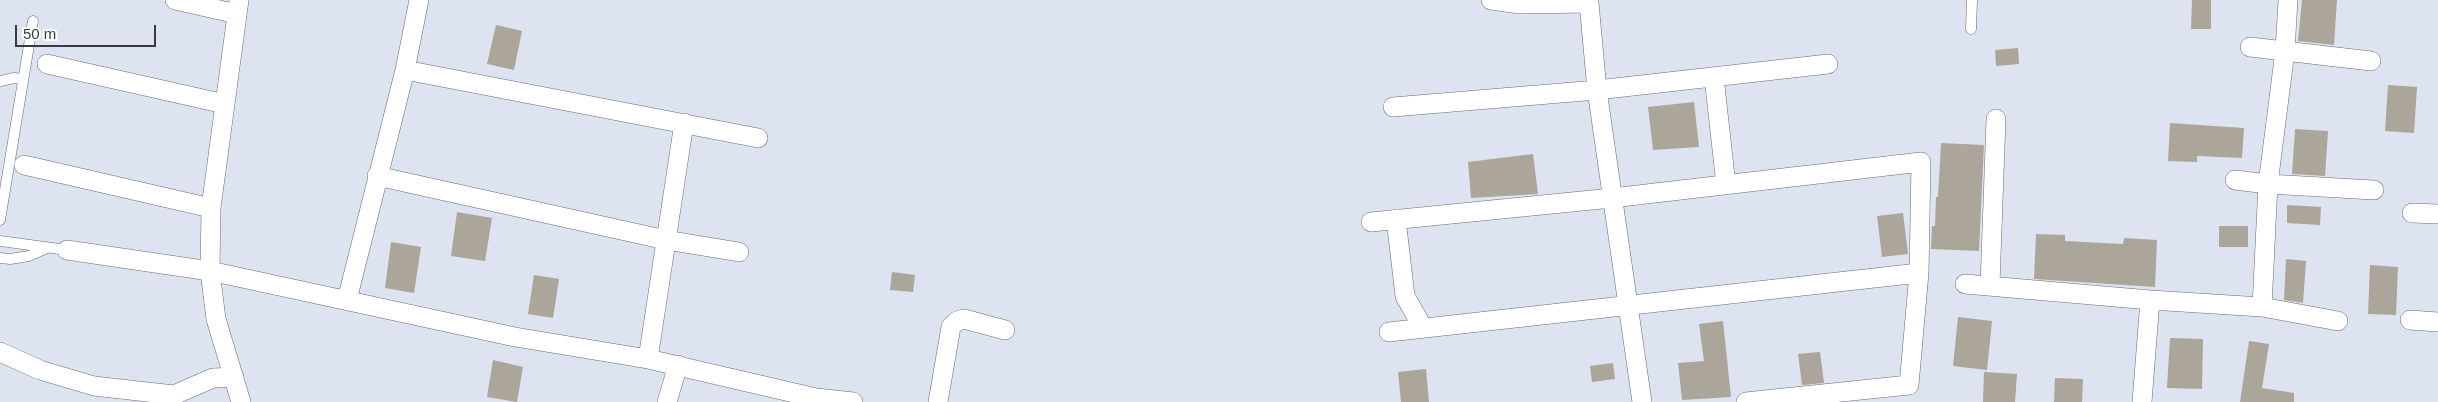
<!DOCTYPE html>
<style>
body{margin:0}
#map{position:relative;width:2438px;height:402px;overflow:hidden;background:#dee3f1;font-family:Helvetica,sans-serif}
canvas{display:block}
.scale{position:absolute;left:15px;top:25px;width:141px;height:22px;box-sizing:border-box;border:2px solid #393b40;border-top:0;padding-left:6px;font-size:15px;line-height:18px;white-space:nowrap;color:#393b40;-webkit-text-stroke:4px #fff;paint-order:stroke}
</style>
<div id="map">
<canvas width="2438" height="402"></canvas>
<div class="scale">50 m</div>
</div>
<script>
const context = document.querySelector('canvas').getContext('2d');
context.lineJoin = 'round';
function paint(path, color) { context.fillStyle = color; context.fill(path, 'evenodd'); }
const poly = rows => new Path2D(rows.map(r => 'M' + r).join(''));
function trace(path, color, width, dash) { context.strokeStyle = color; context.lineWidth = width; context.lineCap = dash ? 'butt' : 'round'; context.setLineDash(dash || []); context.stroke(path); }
paint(poly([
 [2192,0,2211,0,2211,29,2191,29],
 [2302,0,2337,0,2334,45,2298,41],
 [496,25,522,31,514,70,487,64],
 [2018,48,2019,64,1996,66,1995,50],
 [2388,85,2417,87,2414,133,2385,131],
 [1694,102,1699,147,1653,150,1648,107],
 [2170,123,2244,128,2242,158,2197,156,2197,162,2168,161],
 [2295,129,2328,131,2325,176,2292,174],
 [1941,143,1984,145,1979,251,1931,249,1932,226,1935,226,1936,197,1938,197],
 [1533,154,1538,194,1471,198,1468,162],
 [2287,205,2321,207,2320,225,2287,223],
 [457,212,492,218,485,261,451,256],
 [1903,213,1908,254,1882,257,1877,216],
 [2219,226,2248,226,2248,247,2219,247],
 [2036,234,2065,235,2065,241,2123,244,2124,238,2157,240,2155,287,2034,279],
 [391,242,421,247,414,293,385,288],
 [2286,259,2306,261,2303,303,2284,300],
 [2370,265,2398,267,2396,315,2368,314],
 [892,272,915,275,913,292,890,290],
 [534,275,559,279,553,318,528,314],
 [1958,317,1992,321,1987,370,1953,366],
 [1723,321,1731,397,1682,400,1678,363,1704,361,1699,324],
 [2170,338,2203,339,2202,389,2167,388],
 [2249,341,2269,344,2262,388,2294,393,2294,402,2240,402],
 [1820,352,1824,383,1802,385,1798,354],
 [493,360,523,367,517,402,487,397],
 [1613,363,1615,379,1592,382,1590,366],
 [1426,369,1429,402,1401,402,1398,372],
 [1984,372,2017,374,2015,402,1983,402],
 [2055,378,2083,379,2082,402,2054,402]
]), '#aca599');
const lane = poly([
 [1971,29,1972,0],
 [0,81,14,78,22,79],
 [0,220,33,21],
 [0,241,67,250],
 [0,258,10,259,29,256,47,248]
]);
const street = poly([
 [175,0,237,14],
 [239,0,211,208,210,271,216,319,241,402],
 [1491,0,1520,4,1589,3,1597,90,1642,402],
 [2250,47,2371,61],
 [47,64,225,104],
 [405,70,758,138],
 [1714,77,1726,185],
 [1393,107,1597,90,1828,64],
 [24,165,211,208],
 [377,176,666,240,739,252],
 [2235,180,2268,184,2374,190],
 [2412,213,2438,214],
 [1396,219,1405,296,1423,328],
 [1371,222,1612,198,1921,162,1919,273,1909,385,1746,402],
 [67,250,210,271,515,337,648,359,816,398,853,402],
 [1965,284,2150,300],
 [1990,285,1996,119],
 [347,300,405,70,419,0],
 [2262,307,2338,321],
 [2410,320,2438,322],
 [1389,332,1919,273],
 [0,352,40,370,94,386,156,393,174,395,213,378,234,377],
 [648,359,684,123],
 [667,402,678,365],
 [938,402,951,327,957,321,964,319,1005,330],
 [2142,402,2150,300,2262,307,2268,184,2285,51,2288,0]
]);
trace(lane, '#676b77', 11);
trace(street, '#676b77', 20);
trace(lane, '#fff', 10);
trace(street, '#fff', 19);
</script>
